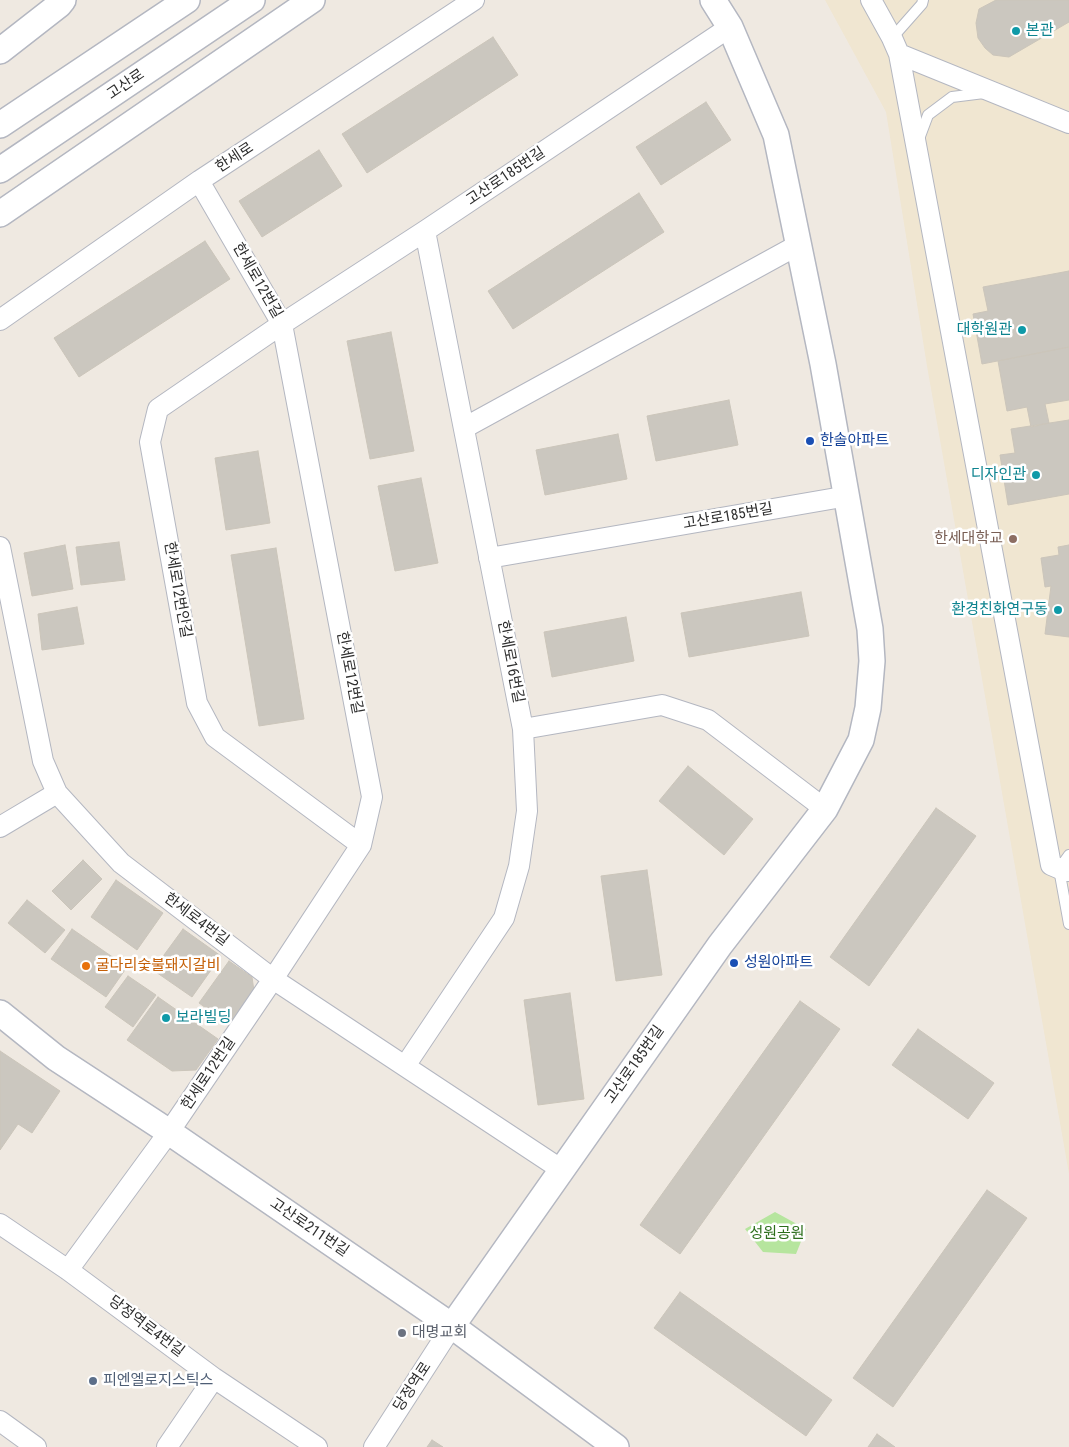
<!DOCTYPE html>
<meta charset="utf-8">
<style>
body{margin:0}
canvas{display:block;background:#efe9e1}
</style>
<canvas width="1069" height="1447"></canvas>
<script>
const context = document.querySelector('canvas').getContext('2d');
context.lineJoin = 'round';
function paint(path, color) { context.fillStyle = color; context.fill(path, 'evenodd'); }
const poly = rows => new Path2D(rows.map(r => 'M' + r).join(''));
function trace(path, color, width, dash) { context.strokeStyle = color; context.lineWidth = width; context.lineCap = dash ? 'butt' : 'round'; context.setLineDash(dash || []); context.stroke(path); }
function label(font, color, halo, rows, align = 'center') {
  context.font = font + ' "Roboto Condensed","Noto Sans KR",sans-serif'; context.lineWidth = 5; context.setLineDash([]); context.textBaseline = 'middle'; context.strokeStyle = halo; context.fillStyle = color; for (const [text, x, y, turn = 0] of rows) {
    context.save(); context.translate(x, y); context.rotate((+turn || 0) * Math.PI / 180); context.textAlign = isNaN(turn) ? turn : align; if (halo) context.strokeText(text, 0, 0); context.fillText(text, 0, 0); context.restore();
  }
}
paint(poly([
 [825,0,1069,0,1069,1174,927,366,886,112]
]), '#f0e6d1');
paint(poly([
 [775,1212,806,1229,796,1254,763,1252,745,1229]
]), '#b6e59e');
const building = poly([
 [996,0,1069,0,1069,22,1009,57,993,55,985,48,978,38,976,23,979,9,996,0],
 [493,37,518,75,367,173,342,134,493,37],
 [706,102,731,140,661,185,636,147,706,102],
 [319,150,342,186,262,237,239,201,319,150],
 [639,193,664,232,513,329,488,291,639,193],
 [205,241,230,279,79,377,54,338,205,241],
 [1069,271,1069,347,982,364,973,314,988,311,983,287,1069,271],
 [391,332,414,451,370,459,347,341,391,332],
 [1069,347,1069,400,1045,404,1049,423,1031,427,1027,407,1007,411,998,361,1069,347],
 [729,400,738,445,656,461,647,416,729,400],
 [1069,420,1069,494,1008,505,1000,455,1015,453,1011,429,1069,420],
 [618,434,627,479,545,495,536,450,618,434],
 [258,451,270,523,226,530,215,458,258,451],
 [421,478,438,563,395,571,378,486,421,478],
 [119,542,125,580,81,585,76,547,119,542],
 [65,545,73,589,32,596,24,553,65,545],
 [1069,545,1069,637,1045,634,1051,586,1045,587,1041,558,1059,555,1058,547,1069,545],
 [276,548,304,719,259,726,231,555,276,548],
 [801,592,809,636,689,657,681,613,801,592],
 [77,607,84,644,42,650,38,614,77,607],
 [626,617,634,661,552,677,544,632,626,617],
 [688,766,753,819,724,855,659,801,688,766],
 [936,808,976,836,869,986,830,957,936,808],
 [83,860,102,879,71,910,52,891,83,860],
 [647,870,662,975,616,981,601,876,647,870],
 [116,880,163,913,137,950,91,917,116,880],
 [27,900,65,930,45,953,8,923,27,900],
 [72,929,127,967,106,997,51,959,72,929],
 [183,929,221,956,192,997,153,970,183,929],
 [229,961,252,977,254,991,230,1025,199,1003,229,961],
 [128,976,156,995,133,1027,105,1007,128,976],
 [570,993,584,1099,538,1105,524,1000,570,993],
 [158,997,218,1039,196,1070,172,1071,127,1040,158,997],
 [800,1001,840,1029,680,1254,640,1225,800,1001],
 [918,1029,994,1083,968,1119,892,1065,918,1029],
 [0,1051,60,1091,32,1133,18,1124,0,1150,0,1051],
 [987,1190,1027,1218,893,1407,853,1378,987,1190],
 [680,1292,832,1400,806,1436,654,1328,680,1292],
 [877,1434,895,1447,868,1447,877,1434],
 [432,1440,443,1447,427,1447,432,1440]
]);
paint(building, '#cbc7bf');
trace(building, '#cbc5ba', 1);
const service = poly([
 [892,38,922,4,923,0],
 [919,139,928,115,952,97,984,93],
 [1069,855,1059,869,1069,924]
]);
const minor = poly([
 [871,0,892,38,899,54,1051,865,1065,871,1069,871],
 [899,54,1069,123],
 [0,320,199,181,474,0],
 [464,428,798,245],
 [0,547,43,761,57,793,121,863,273,979,562,1170],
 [489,558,848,496],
 [523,729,662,705,708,720,825,809],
 [0,827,57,793],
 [361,845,215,737,197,703,150,442,158,409,282,324,425,231,730,27],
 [405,1066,504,918,519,866,527,811,523,729,425,231],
 [0,1224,68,1270,214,1378,317,1447],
 [68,1270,169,1132,273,979,361,845,372,797,282,324,199,181],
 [0,1421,36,1447],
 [167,1447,214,1378],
 [374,1447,452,1326]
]);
const tertiary = poly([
 [0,51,59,5,63,0],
 [0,125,187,0],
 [0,170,252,0],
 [0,214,312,0],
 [0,1013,56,1058,169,1132,452,1326,616,1447],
 [452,1326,720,945,825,809,861,740,868,708,872,661,870,629,823,364,776,135,730,27,713,0]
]);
trace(service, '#b4b7c1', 12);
trace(minor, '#b4b7c1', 22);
trace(tertiary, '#b4b7c1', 28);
trace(service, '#fff', 10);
trace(minor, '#fff', 20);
trace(tertiary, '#fff', 25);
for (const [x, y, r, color] of [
 [1016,31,5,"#0f9aa8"],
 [1022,330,5,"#0f9aa8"],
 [810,441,5,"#1a4fb4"],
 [1036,475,5,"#0f9aa8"],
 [1013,539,5,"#8d6e63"],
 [1058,610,5,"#0f9aa8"],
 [734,963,5,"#1a4fb4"],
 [86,966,5,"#e8710a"],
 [166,1018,5,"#0f9aa8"],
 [402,1333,5,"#6b7280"],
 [93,1381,5,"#5c6f8a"]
]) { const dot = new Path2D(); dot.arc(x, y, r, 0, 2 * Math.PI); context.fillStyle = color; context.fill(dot); trace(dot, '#fff', 2); }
label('15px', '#0d838f', '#fff', [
 ["본관",1026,31,"left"],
 ["대학원관",1012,330],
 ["디자인관",1026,475],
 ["환경친화연구동",1048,610],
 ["보라빌딩",176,1018,"left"]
], 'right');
label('15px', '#2e2e2e', '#fff', [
 ["고산로",126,85,-34],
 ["한세로",235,158,-33],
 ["고산로185번길",506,177,-34],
 ["한세로12번길",257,281,60],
 ["고산로185번길",728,517,-10],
 ["한세로12번안길",177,590,80],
 ["한세로16번길",510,662,79],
 ["한세로12번길",349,673,79],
 ["한세로4번길",196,920,37],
 ["고산로185번길",635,1065,-55],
 ["한세로12번길",209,1074,-56],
 ["고산로211번길",309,1228,34],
 ["당정역로4번길",146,1327,37],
 ["당정역로",413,1387,-57]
]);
label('15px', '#164399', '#fff', [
 ["한솔아파트",820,441],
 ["성원아파트",744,963]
], 'left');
label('15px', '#785e54', '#fff', [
 ["한세대학교",1003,539]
], 'right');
label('15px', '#c56008', '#fff', [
 ["굴다리숯불돼지갈비",96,966]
], 'left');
label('15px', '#2c6e1b', '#fff', [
 ["성원공원",777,1234]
]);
label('15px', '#5b616d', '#fff', [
 ["대명교회",412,1333]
], 'left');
label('15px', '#4e5e75', '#fff', [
 ["피엔엘로지스틱스",103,1381]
], 'left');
</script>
